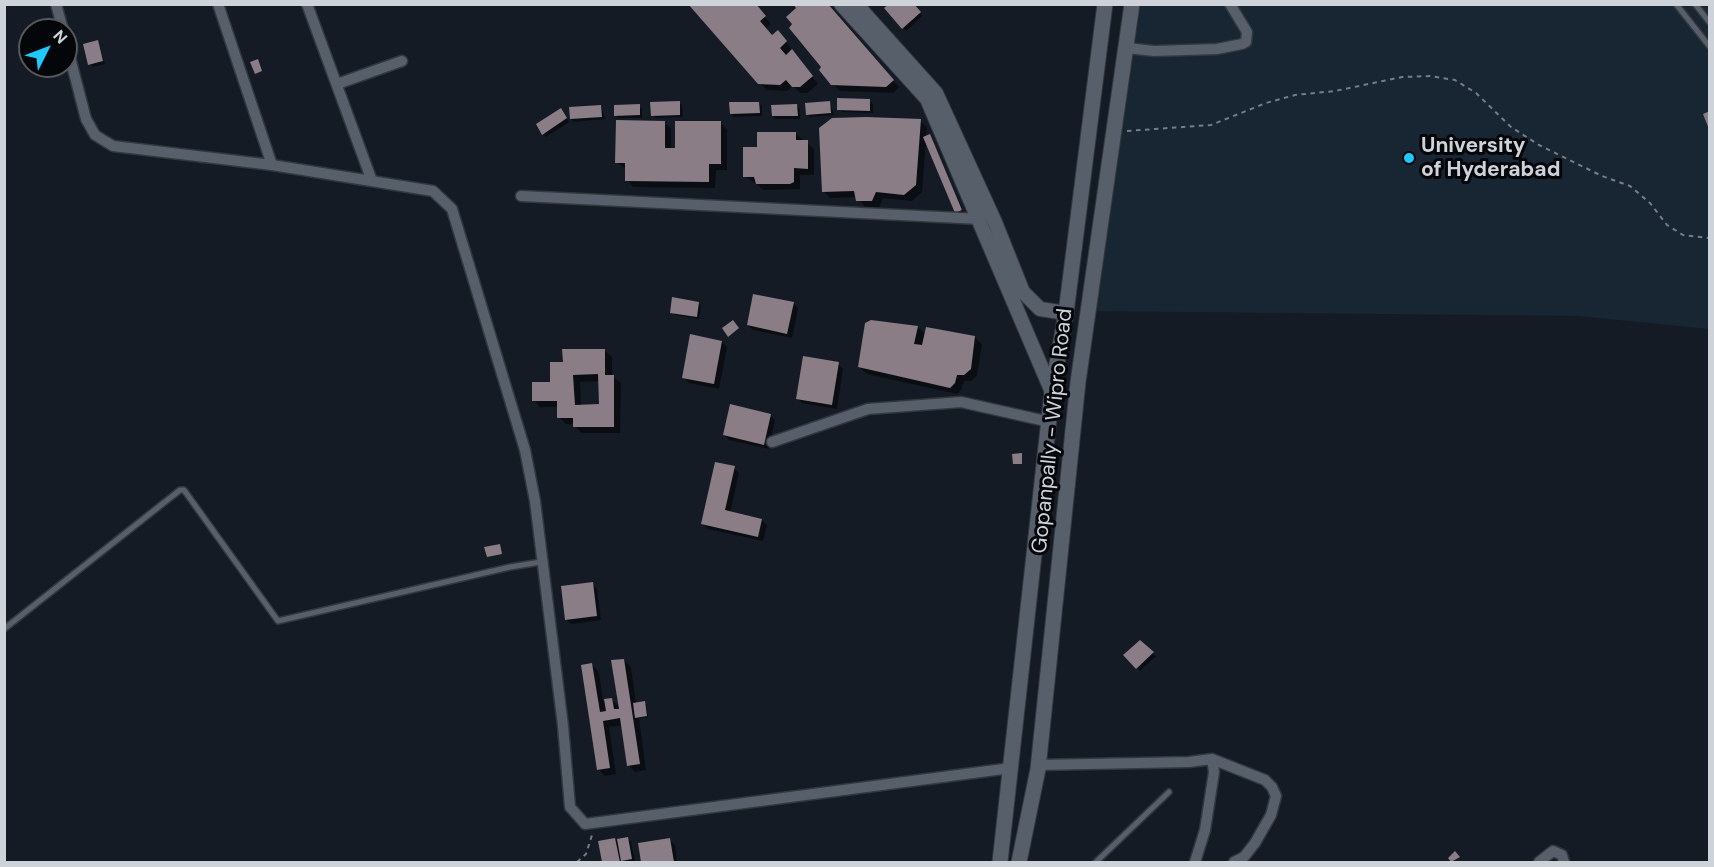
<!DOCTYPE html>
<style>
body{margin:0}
#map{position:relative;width:1714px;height:867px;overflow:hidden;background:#141b24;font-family:"DM Sans",sans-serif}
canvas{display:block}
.frame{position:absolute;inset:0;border:6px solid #ced3da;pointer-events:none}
.north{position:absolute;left:18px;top:18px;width:60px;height:60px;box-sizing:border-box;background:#040609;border:2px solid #55585d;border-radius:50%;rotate:48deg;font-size:16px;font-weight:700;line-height:24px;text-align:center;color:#ced3da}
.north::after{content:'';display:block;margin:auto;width:21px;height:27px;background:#1ec9fd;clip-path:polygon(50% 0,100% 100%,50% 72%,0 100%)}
</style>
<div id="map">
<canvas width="1714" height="867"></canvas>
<div class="frame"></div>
<div class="north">N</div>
</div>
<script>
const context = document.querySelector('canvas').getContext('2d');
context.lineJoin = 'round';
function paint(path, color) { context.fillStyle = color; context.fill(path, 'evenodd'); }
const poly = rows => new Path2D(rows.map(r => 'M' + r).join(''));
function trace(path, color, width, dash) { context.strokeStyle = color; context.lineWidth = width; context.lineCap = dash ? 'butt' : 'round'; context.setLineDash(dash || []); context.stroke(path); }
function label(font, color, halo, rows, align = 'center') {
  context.font = font + ' "DM Sans",sans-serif'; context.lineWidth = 6; context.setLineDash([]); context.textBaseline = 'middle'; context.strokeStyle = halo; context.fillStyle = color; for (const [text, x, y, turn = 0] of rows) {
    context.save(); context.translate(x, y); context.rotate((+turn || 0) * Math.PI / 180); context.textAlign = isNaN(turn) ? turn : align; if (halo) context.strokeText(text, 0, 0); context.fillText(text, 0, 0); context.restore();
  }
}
paint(poly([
 [1131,5,1709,5,1709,329,1578,316,1087,311]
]), '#182532');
paint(poly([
 [754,4,771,24,765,29,773,37,784,39,818,84,807,93,800,93,793,86,787,91,767,90,759,83],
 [827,4,899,87,893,93,840,91,832,84,798,8],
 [912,4,922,16,906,31,886,9],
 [97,42,105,64,93,67,90,64],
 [870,101,873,104,873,113,842,112,839,109],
 [679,102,682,105,683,117,656,118,653,115],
 [759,103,762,106,762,116,734,117,731,114],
 [830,103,834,115,810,117,807,114],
 [601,106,605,119,574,122,571,119],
 [639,106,642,109,642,118,618,118,615,115],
 [797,106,800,109,800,119,776,119,773,116],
 [563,113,569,122,546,137,544,134],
 [920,121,927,127,926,137,929,136,932,139,964,213,959,215,956,212,926,141,922,192,912,201,883,198,879,207,865,207,857,197,830,198,823,191],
 [664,122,671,129,671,150,676,150,721,123,727,130,727,170,716,170,715,188,633,187,627,180,627,169,617,163],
 [796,134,814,149,814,175,800,175,800,189,764,190,745,176],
 [698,303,701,306,699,319,675,315,672,312],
 [793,303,798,308,792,338,753,330,748,325],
 [917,327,926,335,975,338,982,344,977,376,971,381,964,381,961,390,957,394,867,374,860,367],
 [722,342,727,347,719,389,689,383,684,378],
 [605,351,612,357,612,376,621,383,620,433,581,433,574,424,566,424,559,417,559,407,540,407,534,400,552,384,564,363],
 [600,381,601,405,581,406,580,382],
 [838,364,843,369,837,409,802,403,798,399],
 [770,415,775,420,769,449,729,440,724,435],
 [734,468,739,473,730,513,762,520,767,525,763,541,708,529,703,524],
 [592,584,597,589,601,620,571,624,566,619],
 [1140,642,1156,656,1140,671,1126,655],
 [624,660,631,667,636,704,646,704,648,717,639,718,646,770,635,772,628,765,622,725,609,727,616,774,605,776,598,769,592,665,599,672,603,701,612,700,620,708],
 [615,839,620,844,628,839,631,842,635,861,625,862,620,858,621,862,603,862,600,842],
 [670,840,675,845,677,862,642,862,640,844]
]), '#0007');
paint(poly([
 [688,4,756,4,766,16,760,21,772,35,778,30,787,41,780,48,786,55,792,49,813,76,800,87,792,87,786,80,780,85,758,84],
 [793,4,828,4,894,80,886,87,831,85,819,70,821,67,789,28,792,24,786,17,796,8],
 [889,4,914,4,921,12,902,29,884,8],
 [98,40,103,61,88,65,83,44],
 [258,59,262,71,255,74,250,62],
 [837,98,870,99,870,111,837,110],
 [680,101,680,115,651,116,650,102],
 [830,101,831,113,806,115,805,103],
 [729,102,759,102,760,113,730,114],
 [640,104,640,115,614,116,614,105],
 [797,104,798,116,772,116,771,105],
 [601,105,602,117,570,119,569,107],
 [561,108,567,118,542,135,536,124],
 [1710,111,1710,129,1709,129,1703,114],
 [866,117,921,119,916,185,904,195,876,192,872,201,856,201,854,191,822,192,819,128,832,118],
 [616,120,665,121,665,148,675,148,675,121,721,121,721,164,709,164,709,182,625,181,625,163,615,163],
 [757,132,796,132,796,140,808,140,808,169,794,168,794,182,790,184,756,184,754,177,743,177,743,147,757,147],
 [930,134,962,210,955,213,923,137],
 [753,294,794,302,787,334,747,325],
 [672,297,699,302,697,317,670,313],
 [733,320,739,328,728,337,722,328],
 [871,320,918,326,914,344,922,345,926,327,975,336,971,369,964,375,957,375,955,383,950,388,858,367,865,323],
 [690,334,722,341,714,384,682,378],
 [562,349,605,349,605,375,614,375,614,427,573,427,573,418,557,418,557,401,532,401,532,382,550,382,550,362,563,362],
 [598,374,599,404,575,405,573,375],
 [803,356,839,362,832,405,796,399],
 [730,404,771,414,764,445,723,435],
 [1022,453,1022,464,1013,464,1012,454],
 [715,462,735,466,725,510,762,519,758,537,701,524],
 [500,544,502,554,487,557,484,547],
 [593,582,597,616,565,620,561,586],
 [1140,640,1154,652,1136,669,1123,655],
 [624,659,640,764,627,766,620,718,603,721,610,768,597,770,581,665,592,663,600,712,606,711,604,699,612,698,614,709,619,709,611,660],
 [645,701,647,716,635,718,633,703],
 [628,837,632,859,621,861,617,839],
 [615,838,620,862,602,862,598,841],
 [670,838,674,862,641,862,638,843],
 [1455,851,1460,857,1451,862,1448,858]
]), '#8b7d86');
const service = poly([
 [1676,4,1710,47],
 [1695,4,1710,23],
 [4,629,180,490,184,490,278,621,510,567,541,562],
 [1096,862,1169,792]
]);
const minor = poly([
 [56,4,63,30],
 [218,4,272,165],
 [307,4,372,181],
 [66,42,86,119,95,135,113,146,272,165,433,191,452,209,525,450,535,501,563,726,570,807,585,824,1011,768],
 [1127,48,1154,51,1217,49,1242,44,1246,42,1247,32,1230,4],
 [337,84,402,61],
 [521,196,980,219],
 [772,442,868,409,961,402,1050,422],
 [1212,759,1265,780,1272,787,1276,796,1271,815,1255,843,1244,857,1234,862],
 [1038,765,1189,762,1212,759,1214,772,1205,830,1195,862],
 [1539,862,1553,851,1562,855,1564,862]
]);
const tertiary = poly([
 [841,4,927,99,1052,392],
 [856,4,936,93,995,222,1023,292,1040,309,1066,313]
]);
const secondary = poly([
 [1000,862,1052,392,1066,313,1105,4],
 [1019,862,1038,769,1078,382,1132,4]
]);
trace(service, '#33373e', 8);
trace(minor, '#33373e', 13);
trace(tertiary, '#33373e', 16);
trace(secondary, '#33373e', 17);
trace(poly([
 [1127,131,1211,125,1266,103,1295,95,1335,91,1402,77,1430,76,1455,80,1476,93,1511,127,1539,145,1602,176,1630,186,1650,203,1667,225,1683,235,1710,238],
 [577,862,586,854,592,835]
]), '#777d85', 2, [4.5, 4.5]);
trace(service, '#565f6a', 5);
trace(minor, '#565f6a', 10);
trace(tertiary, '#565f6a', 14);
trace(secondary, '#565f6a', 15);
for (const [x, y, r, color] of [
 [1409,158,6,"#1ec9fd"]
]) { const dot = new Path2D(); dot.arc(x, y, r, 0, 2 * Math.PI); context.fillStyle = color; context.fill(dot); trace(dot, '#040609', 2); }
label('bold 21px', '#ced3da', '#040609', [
 ["University",1421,146],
 ["of Hyderabad",1421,170]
], 'left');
label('21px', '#ced3da', '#040609', [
 ["Gopanpally - Wipro Road",1053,431,-84]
]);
</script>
